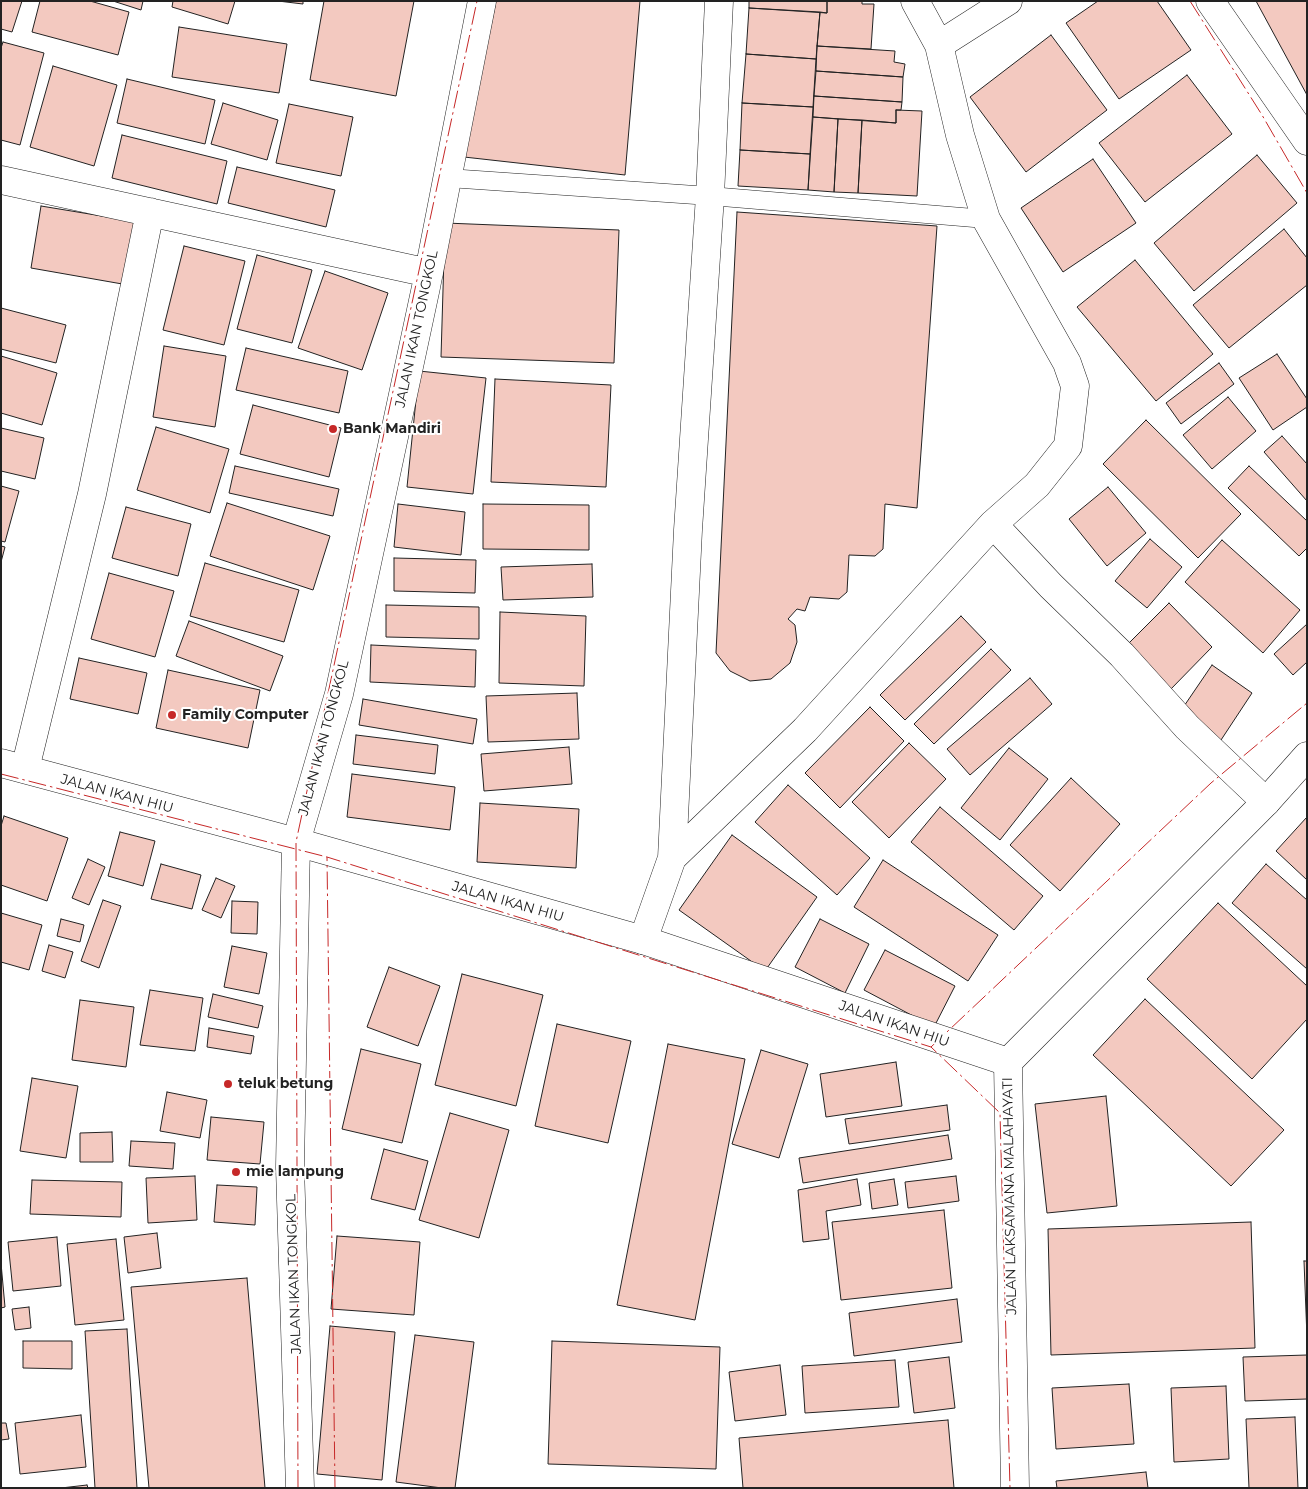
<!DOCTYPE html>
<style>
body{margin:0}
#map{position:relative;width:1308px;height:1489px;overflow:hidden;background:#fff;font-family:Montserrat,sans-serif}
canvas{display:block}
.frame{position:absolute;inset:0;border:2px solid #222;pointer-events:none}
</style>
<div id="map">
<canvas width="1308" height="1489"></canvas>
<div class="frame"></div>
</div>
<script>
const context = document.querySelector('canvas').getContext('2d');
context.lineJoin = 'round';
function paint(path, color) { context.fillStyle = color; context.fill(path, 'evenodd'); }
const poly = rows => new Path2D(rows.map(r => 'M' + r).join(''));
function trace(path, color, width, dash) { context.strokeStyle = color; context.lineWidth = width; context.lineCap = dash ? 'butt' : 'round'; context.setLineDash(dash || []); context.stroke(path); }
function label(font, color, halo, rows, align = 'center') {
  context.font = font + ' Montserrat,sans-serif'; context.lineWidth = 4; context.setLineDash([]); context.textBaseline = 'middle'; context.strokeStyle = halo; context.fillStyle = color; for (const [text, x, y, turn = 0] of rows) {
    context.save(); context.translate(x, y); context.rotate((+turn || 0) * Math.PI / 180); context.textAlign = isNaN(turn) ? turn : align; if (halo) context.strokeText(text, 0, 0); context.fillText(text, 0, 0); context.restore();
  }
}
const building = poly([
 [1,1,22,1,12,32,1,29,1,1],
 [40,1,90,1,129,12,118,55,32,32,40,1],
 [113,1,143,1,141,10,113,1],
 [173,1,235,1,228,24,172,7,173,1],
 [278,1,303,1,303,4,278,1],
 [324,1,414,1,396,96,310,80,324,1],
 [496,1,640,1,625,175,464,157,496,1],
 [749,1,827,1,827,13,749,8,749,1],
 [827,1,862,1,862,4,874,4,871,49,817,46,820,12,827,13,827,1],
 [1098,1,1157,1,1191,50,1119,99,1066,23,1098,1],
 [1256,1,1307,1,1307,95,1256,1],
 [749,8,820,12,816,59,746,54,749,8],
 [179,27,287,44,279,93,172,77,179,27],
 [1051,35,1107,110,1026,172,970,97,1051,35],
 [3,42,44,53,20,145,1,140,1,48,3,42],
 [817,46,895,51,894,62,905,64,903,77,816,71,817,46],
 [746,54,816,59,813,107,742,103,746,54],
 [53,66,117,85,94,166,30,147,53,66],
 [816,71,903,77,902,102,814,96,816,71],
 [1187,75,1232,134,1145,202,1099,143,1187,75],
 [127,79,215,100,205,144,117,123,127,79],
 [814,96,902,102,901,110,896,110,896,123,813,117,814,96],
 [223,103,278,120,267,160,211,144,223,103],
 [742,103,813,107,810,154,740,150,742,103],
 [289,104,353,117,341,176,276,163,289,104],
 [896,110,922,111,917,196,858,193,862,120,896,123,896,110],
 [813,117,838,119,834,192,808,190,813,117],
 [838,119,862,120,858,193,834,192,838,119],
 [122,135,227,161,217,204,112,178,122,135],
 [740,150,810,154,808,190,738,186,740,150],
 [1257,155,1297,203,1194,291,1154,243,1257,155],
 [1093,159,1136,223,1063,272,1021,208,1093,159],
 [237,167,335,190,326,227,228,203,237,167],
 [41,206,138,222,128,285,31,268,41,206],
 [737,212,937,226,917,508,885,504,883,549,875,556,849,555,847,592,839,599,810,597,805,611,797,609,788,619,795,625,797,642,790,663,771,679,750,681,730,671,716,653,737,212],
 [445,223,619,230,614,363,441,357,445,223],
 [1284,229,1307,258,1307,285,1229,348,1193,305,1284,229],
 [184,246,245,261,224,345,163,330,184,246],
 [257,255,312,270,292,343,237,329,257,255],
 [1135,260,1213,354,1156,401,1077,307,1135,260],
 [325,271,388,293,362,370,298,348,325,271],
 [1,308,66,325,56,363,1,349,1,308],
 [164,346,226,356,215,427,153,417,164,346],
 [246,348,348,371,339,413,236,390,246,348],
 [1277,354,1307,399,1307,407,1273,430,1239,378,1277,354],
 [1,356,57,373,42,425,1,413,1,356],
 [1219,363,1234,384,1181,424,1166,403,1219,363],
 [419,371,486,378,473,494,407,487,419,371],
 [495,379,611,385,606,487,491,482,495,379],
 [1228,397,1256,431,1212,469,1183,435,1228,397],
 [253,405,341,428,329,477,240,454,253,405],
 [1146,420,1241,514,1198,558,1103,464,1146,420],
 [156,427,229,449,210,513,137,490,156,427],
 [1,428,44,438,35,479,1,471,1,428],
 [1282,436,1307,464,1307,501,1264,452,1282,436],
 [235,466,339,489,333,516,229,493,235,466],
 [1249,466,1307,521,1307,548,1299,556,1228,488,1249,466],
 [1,486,19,491,5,542,1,541,1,486],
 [1108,487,1146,533,1107,566,1069,519,1108,487],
 [227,503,330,536,313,590,210,556,227,503],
 [398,504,465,512,461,555,394,547,398,504],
 [483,504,589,505,589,550,483,549,483,504],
 [126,507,191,524,178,576,112,558,126,507],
 [1150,539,1182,567,1147,608,1115,581,1150,539],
 [1222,540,1300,610,1263,653,1185,582,1222,540],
 [1,546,5,547,1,562,1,546],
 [394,558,476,560,475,593,394,591,394,558],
 [205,563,299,590,284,642,190,616,205,563],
 [592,564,593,597,503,600,501,567,592,564],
 [109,573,174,591,155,657,91,639,109,573],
 [1169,603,1212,647,1169,691,1126,646,1169,603],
 [386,605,479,607,479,639,386,637,386,605],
 [500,612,586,616,584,686,499,683,500,612],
 [961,616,986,642,905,720,880,695,961,616],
 [189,621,283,656,270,691,176,656,189,621],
 [1307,624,1307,662,1293,675,1274,654,1307,624],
 [371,645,476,650,475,687,370,682,371,645],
 [991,649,1011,670,934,744,914,724,991,649],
 [79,658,147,673,138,714,70,699,79,658],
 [1212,665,1252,693,1221,740,1180,712,1212,665],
 [168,670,260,690,248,748,156,728,168,670],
 [1030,678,1052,704,970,775,947,749,1030,678],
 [577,693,579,739,488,742,486,696,577,693],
 [363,699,477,719,473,744,359,725,363,699],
 [870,707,904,741,840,808,805,773,870,707],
 [356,735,438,745,435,774,353,764,356,735],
 [909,743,946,779,889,838,852,802,909,743],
 [569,747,572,784,484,791,481,754,569,747],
 [1009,748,1048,779,1000,840,961,808,1009,748],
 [352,774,455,787,450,830,347,817,352,774],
 [1071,778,1120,824,1060,891,1010,845,1071,778],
 [788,785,870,858,837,895,755,822,788,785],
 [480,803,579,809,576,868,477,862,480,803],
 [940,807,1043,896,1014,930,911,842,940,807],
 [4,816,68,838,47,901,1,885,1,826,4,816],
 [1307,817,1307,880,1276,851,1307,817],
 [120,832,155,841,143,886,108,876,120,832],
 [732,835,817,897,765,971,679,910,732,835],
 [88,859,105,867,89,905,72,898,88,859],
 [883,860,998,935,968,981,854,907,883,860],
 [161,864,201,875,192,909,151,899,161,864],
 [1266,864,1307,900,1307,969,1232,903,1266,864],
 [216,878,235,886,221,918,202,910,216,878],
 [103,900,121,906,99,968,81,961,103,900],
 [232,901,258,902,257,934,231,933,232,901],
 [1218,903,1307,986,1307,1019,1252,1079,1147,979,1218,903],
 [1,913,42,925,29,970,1,962,1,913],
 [61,919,84,925,80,942,57,936,61,919],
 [820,919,869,944,845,993,795,967,820,919],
 [49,945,73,952,65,978,42,971,49,945],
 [232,946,267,953,259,994,224,987,232,946],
 [885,950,955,986,934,1027,864,990,885,950],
 [389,967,440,986,418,1046,367,1027,389,967],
 [462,974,543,995,516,1106,435,1085,462,974],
 [150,990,203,998,195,1051,140,1045,150,990],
 [213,994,263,1006,258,1028,208,1017,213,994],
 [1145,999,1284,1130,1231,1186,1093,1055,1145,999],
 [80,1000,134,1007,126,1067,72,1060,80,1000],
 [557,1024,631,1041,608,1143,535,1126,557,1024],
 [209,1028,254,1036,251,1054,207,1047,209,1028],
 [668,1044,745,1059,695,1320,617,1305,668,1044],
 [361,1049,421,1064,402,1143,342,1129,361,1049],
 [761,1050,808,1064,779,1158,732,1144,761,1050],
 [896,1062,902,1106,826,1117,820,1074,896,1062],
 [32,1078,78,1086,66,1158,20,1151,32,1078],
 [167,1092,207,1100,200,1138,160,1131,167,1092],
 [1106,1096,1117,1206,1047,1213,1035,1104,1106,1096],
 [947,1105,950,1130,849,1144,845,1119,947,1105],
 [450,1113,509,1130,479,1238,419,1220,450,1113],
 [211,1117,264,1122,260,1164,207,1160,211,1117],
 [112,1132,113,1162,80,1162,80,1133,112,1132],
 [948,1135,952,1159,803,1183,799,1158,948,1135],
 [131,1141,175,1143,173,1169,129,1166,131,1141],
 [384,1149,428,1161,415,1210,371,1199,384,1149],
 [195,1176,197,1220,148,1223,146,1178,195,1176],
 [956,1176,959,1201,908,1208,905,1182,956,1176],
 [857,1179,861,1205,826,1211,829,1239,803,1242,798,1190,857,1179],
 [894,1179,898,1205,872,1209,869,1183,894,1179],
 [32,1180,122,1182,121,1217,30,1214,32,1180],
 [217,1185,257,1187,255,1225,214,1222,217,1185],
 [944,1210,952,1288,841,1300,832,1222,944,1210],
 [1251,1222,1255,1348,1051,1355,1048,1229,1251,1222],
 [157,1233,161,1268,128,1273,124,1237,157,1233],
 [337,1236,420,1242,414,1315,331,1309,337,1236],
 [57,1237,61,1286,13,1291,8,1242,57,1237],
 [116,1239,124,1320,75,1325,67,1244,116,1239],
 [1304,1261,1307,1261,1307,1338,1304,1261],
 [1,1263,5,1307,1,1308,1,1263],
 [247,1278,265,1488,149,1488,131,1287,247,1278],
 [957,1299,962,1342,854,1356,849,1313,957,1299],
 [29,1307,31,1328,15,1330,12,1309,29,1307],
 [330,1326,395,1332,382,1480,317,1474,330,1326],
 [127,1329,137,1488,95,1488,85,1331,127,1329],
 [415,1335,474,1342,455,1488,442,1488,396,1482,415,1335],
 [23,1341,72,1341,72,1369,23,1368,23,1341],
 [552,1341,720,1347,716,1469,548,1464,552,1341],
 [1307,1355,1307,1399,1245,1401,1243,1357,1307,1355],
 [949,1357,955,1408,914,1413,908,1362,949,1357],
 [895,1360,899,1407,805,1413,802,1366,895,1360],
 [780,1365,786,1415,735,1421,729,1372,780,1365],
 [1129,1384,1134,1444,1056,1449,1052,1388,1129,1384],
 [1226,1386,1229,1459,1174,1462,1171,1388,1226,1386],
 [81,1415,86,1467,20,1474,15,1423,81,1415],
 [1295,1417,1298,1488,1249,1488,1246,1419,1295,1417],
 [948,1420,954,1488,743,1488,739,1438,948,1420],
 [1,1423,6,1423,9,1439,1,1440,1,1423],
 [1146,1472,1148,1488,1057,1488,1056,1481,1146,1472],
 [87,1485,88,1488,61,1488,87,1485]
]);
paint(building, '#f3c9c0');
trace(building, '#222', 1);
const lane = poly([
 [448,178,710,196,986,219]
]);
const street = poly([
 [939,45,1008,1],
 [1,180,429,273],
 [993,524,1051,586,1122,655,1187,727,1266,802],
 [25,769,92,494,150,212],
 [672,858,805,730,993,524,1037,485,1068,446,1075,386,1067,363,986,219,960,135,939,45,915,1],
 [643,940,672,858,688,530,710,196,719,1],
 [300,1488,290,1167,296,842,339,694,426,287,482,1]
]);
const primary = poly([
 [1,763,296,842,643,940,1008,1062]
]);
const highway = poly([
 [1210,1,1307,141],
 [1015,1488,1008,1062,1266,802,1307,756]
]);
trace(lane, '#222', 19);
trace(street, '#222', 29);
trace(primary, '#222', 29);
trace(highway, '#222', 29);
trace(lane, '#fff', 18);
trace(street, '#fff', 28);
trace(primary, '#fff', 28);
trace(highway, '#fff', 28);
trace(poly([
 [1190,1,1262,115,1307,193],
 [1,774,327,857],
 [931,1047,1211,783,1307,703],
 [298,1488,296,842,477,1],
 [335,1488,327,857,931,1047,1000,1113,1010,1488]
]), '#c62828', 1, [18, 4, 2.5, 4]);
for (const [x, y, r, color] of [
 [333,429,5,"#c62828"],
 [172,715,5,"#c62828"],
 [228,1084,5,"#c62828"],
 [236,1172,5,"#c62828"]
]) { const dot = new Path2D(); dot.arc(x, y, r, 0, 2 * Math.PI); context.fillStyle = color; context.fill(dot); trace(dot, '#fff', 2); }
label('14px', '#222', '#fff', [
 ["JALAN IKAN TONGKOL",417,329,-78],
 ["JALAN IKAN TONGKOL",324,738,-75],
 ["JALAN IKAN HIU",117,794,15],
 ["JALAN IKAN HIU",508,902,16],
 ["JALAN IKAN HIU",894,1024,19],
 ["JALAN LAKSAMANA MALAHAYATI",1010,1196,-91],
 ["JALAN IKAN TONGKOL",294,1274,-92]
]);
label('bold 14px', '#222', '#fff', [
 ["Bank Mandiri",343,429],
 ["Family Computer",182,715],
 ["teluk betung",238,1084],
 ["mie lampung",246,1172]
], 'left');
</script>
